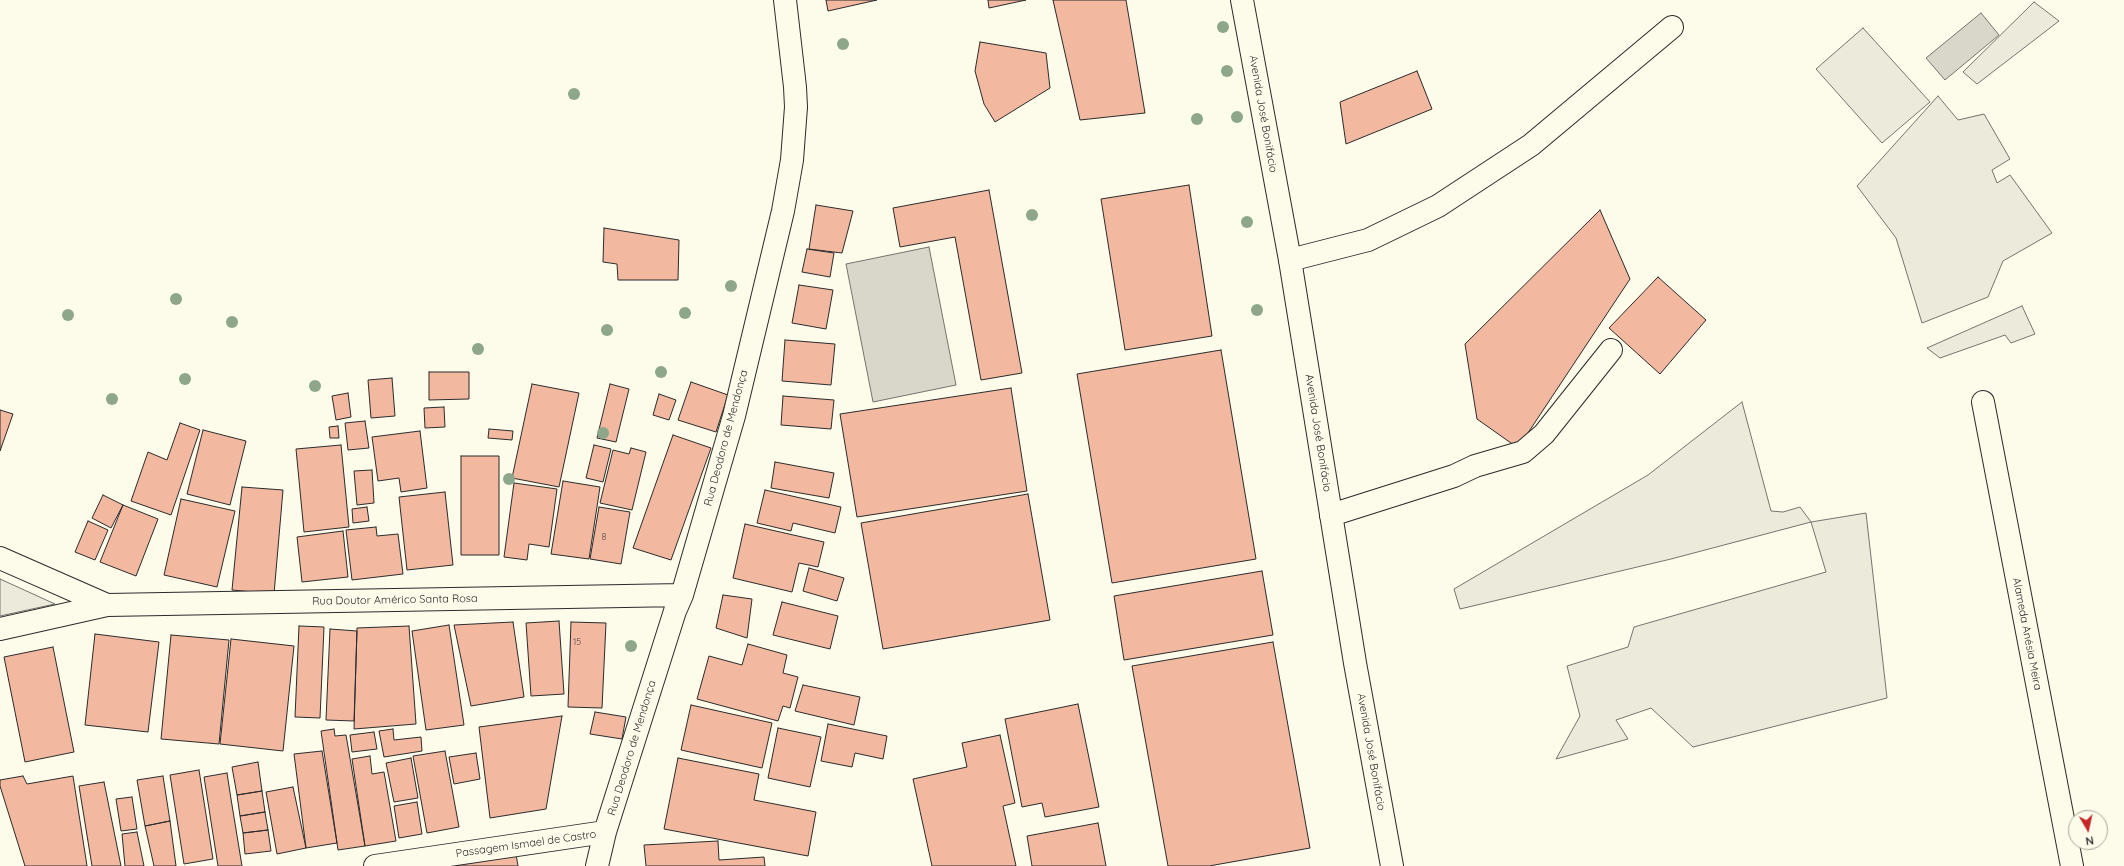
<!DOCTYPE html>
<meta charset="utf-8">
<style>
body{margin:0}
#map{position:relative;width:2124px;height:866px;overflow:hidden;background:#fdfbea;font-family:Quicksand,sans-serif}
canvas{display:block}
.north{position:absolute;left:2068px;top:810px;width:40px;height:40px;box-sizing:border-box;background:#fdfbea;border:1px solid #a9a89e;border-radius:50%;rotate:171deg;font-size:11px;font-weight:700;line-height:16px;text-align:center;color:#2b2b2b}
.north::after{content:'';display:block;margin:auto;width:14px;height:18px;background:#c62828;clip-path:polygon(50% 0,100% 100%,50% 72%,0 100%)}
</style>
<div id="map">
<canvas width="2124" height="866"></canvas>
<div class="north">N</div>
</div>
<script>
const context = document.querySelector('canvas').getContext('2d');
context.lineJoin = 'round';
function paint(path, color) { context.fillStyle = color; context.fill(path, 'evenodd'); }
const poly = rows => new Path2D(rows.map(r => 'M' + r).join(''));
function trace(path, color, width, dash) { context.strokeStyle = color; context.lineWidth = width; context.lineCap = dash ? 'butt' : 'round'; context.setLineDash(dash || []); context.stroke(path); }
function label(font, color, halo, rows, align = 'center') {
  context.font = font + ' Quicksand,sans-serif'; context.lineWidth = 3; context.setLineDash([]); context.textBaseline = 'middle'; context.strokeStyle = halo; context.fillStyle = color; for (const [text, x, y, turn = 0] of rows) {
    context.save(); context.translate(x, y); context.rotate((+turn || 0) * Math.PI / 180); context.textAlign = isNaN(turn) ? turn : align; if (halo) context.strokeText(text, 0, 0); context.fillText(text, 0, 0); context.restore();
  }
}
const green = poly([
 [2034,2,2059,21,1977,84,1963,72,2034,2],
 [1863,28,1930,102,1882,143,1816,69,1863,28],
 [1938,96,1958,120,1984,114,2010,159,1992,170,1997,183,2010,175,2052,233,2003,261,1988,297,1922,323,1896,238,1857,186,1938,96],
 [2022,306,2035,334,2011,343,2005,335,1940,358,1927,348,2022,306],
 [1742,402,1771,511,1783,512,1800,507,1811,522,1866,513,1887,698,1693,747,1651,708,1616,720,1628,739,1556,759,1580,716,1567,666,1628,647,1634,627,1826,572,1811,522,1671,559,1460,609,1454,589,1648,475,1742,402],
 [0,579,55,604,0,616,0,579]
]);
paint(green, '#ecebdb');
trace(green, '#74746e', 1);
const water = poly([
 [1981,13,1999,35,1945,80,1926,58,1981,13],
 [929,247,956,385,873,402,846,264,929,247]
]);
paint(water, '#d8d7c9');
trace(water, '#74746e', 1);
const building = poly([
 [826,0,877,0,828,11,826,0],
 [988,0,1026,0,989,8,988,0],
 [1053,0,1126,0,1145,113,1080,120,1053,0],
 [980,42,1046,53,1050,88,995,122,984,104,975,71,980,42],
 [1417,71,1432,109,1346,144,1340,102,1417,71],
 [1189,185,1212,336,1125,350,1101,199,1189,185],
 [989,190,1022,373,981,380,955,237,900,247,893,208,989,190],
 [816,205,853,211,842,253,809,249,816,205],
 [1600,210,1630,279,1518,448,1477,419,1465,344,1600,210],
 [604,228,679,240,678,280,618,280,617,264,603,262,604,228],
 [807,249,834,253,830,277,802,272,807,249],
 [1658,277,1706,320,1660,374,1609,328,1658,277],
 [799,285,833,290,826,329,792,323,799,285],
 [785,340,835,344,831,385,782,381,785,340],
 [1221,350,1256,559,1112,583,1077,374,1221,350],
 [429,372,469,372,469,399,429,400,429,372],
 [392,378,395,416,371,418,368,380,392,378],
 [691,382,728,395,716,432,678,420,691,382],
 [532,384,579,393,559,487,512,478,532,384],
 [610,384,629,389,616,442,597,438,610,384],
 [1011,388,1027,491,857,517,840,414,1011,388],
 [348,393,351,417,336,420,332,396,348,393],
 [659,394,676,400,669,420,653,415,659,394],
 [783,396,834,400,831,429,781,425,783,396],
 [444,407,445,427,425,428,424,408,444,407],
 [0,410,13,414,0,451,0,410],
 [365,421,369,448,348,450,345,423,365,421],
 [180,423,200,430,171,515,131,501,148,452,167,460,180,423],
 [338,426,339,438,330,438,329,427,338,426],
 [489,429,513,431,512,440,488,438,489,429],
 [203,430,246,441,230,505,187,494,203,430],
 [420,431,427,488,401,492,399,478,378,481,372,437,420,431],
 [673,435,711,448,671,560,633,548,673,435],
 [341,445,349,527,304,532,296,449,341,445],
 [594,445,611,449,603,482,586,478,594,445],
 [631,448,646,452,632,510,600,503,613,450,629,454,631,448],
 [461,456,499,456,499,555,461,555,461,456],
 [775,462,834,473,829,498,771,488,775,462],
 [372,470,374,503,357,505,354,471,372,470],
 [563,481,600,487,589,559,551,554,563,481],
 [514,483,557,489,549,547,529,544,527,560,504,557,514,483],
 [242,487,283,490,274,594,232,590,242,487],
 [765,490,841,507,835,533,793,523,791,531,757,523,765,490],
 [445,492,453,565,407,570,399,497,445,492],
 [1028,494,1050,620,883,649,861,523,1028,494],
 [103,495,123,505,111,528,92,518,103,495],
 [181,499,235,511,217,587,164,575,181,499],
 [123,505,158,519,136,576,100,562,123,505],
 [367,507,369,521,353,523,352,509,367,507],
 [599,507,630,512,621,564,590,559,599,507],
 [88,521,108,530,95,560,75,552,88,521],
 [745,524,824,542,818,567,799,563,792,592,733,578,745,524],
 [376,527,377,536,398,534,403,574,352,580,346,530,376,527],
 [343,531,348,577,302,582,297,537,343,531],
 [809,568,844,578,837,601,803,591,809,568],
 [1262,571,1273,635,1124,660,1114,596,1262,571],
 [723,595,752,599,747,638,716,628,723,595],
 [782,602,838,616,830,649,773,635,782,602],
 [559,621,564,694,531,696,526,623,559,621],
 [513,622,524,697,471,706,454,625,513,622],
 [571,622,606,623,602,708,568,707,571,622],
 [449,625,464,725,426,730,412,631,449,625],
 [299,626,324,627,320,718,295,717,299,626],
 [409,626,416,724,354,729,357,628,409,626],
 [330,629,357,631,354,721,326,720,330,629],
 [95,634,159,642,148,732,85,725,95,634],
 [171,635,229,640,219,744,161,739,171,635],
 [231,639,294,646,283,751,220,744,231,639],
 [1273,642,1310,848,1209,866,1168,866,1132,666,1273,642],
 [748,644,787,655,783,673,798,677,790,708,783,706,778,721,697,699,709,656,742,665,748,644],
 [53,647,74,752,25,762,4,657,53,647],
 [803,685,860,697,854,725,795,711,803,685],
 [1078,704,1099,807,1045,817,1042,803,1022,807,1005,719,1078,704],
 [691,705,772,723,762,768,681,750,691,705],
 [595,712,626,717,622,739,590,734,595,712],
 [562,716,546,809,490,818,479,727,562,716],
 [828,724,887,736,883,759,855,753,852,767,821,761,828,724],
 [778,728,821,737,810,787,768,778,778,728],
 [334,729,335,736,346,735,365,846,338,850,321,731,334,729],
 [393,729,394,740,421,737,422,751,384,757,379,731,393,729],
 [374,732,377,749,352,752,350,735,374,732],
 [1000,735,1015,803,1003,806,1016,866,932,866,913,779,967,767,962,743,1000,735],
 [322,751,337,843,306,848,294,754,322,751],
 [445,751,459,827,427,833,413,756,445,751],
 [476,753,480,779,454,784,449,757,476,753],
 [370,756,372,774,384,772,396,841,365,846,352,759,370,756],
 [411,758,418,798,394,802,386,763,411,758],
 [678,758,759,774,754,800,816,812,808,856,664,829,678,758],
 [258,762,262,791,237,795,232,767,258,762],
 [199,770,213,859,184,864,170,775,199,770],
 [227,773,231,799,242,866,218,866,204,777,227,773],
 [23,776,27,784,73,776,87,866,25,866,0,786,0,780,23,776],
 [163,776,170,821,145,826,137,780,163,776],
 [104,782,121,866,92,866,79,786,104,782],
 [293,787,306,848,277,854,266,792,293,787],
 [262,791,265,812,240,816,237,795,262,791],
 [132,797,137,829,121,831,116,799,132,797],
 [417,802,422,834,399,838,394,806,417,802],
 [265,812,268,830,243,833,240,816,265,812],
 [170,821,176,866,154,866,145,826,170,821],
 [1098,823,1106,866,1032,866,1027,836,1098,823],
 [268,830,271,851,245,854,243,833,268,830],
 [137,832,144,866,125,866,122,834,137,832],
 [718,841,719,860,764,857,765,866,646,866,644,845,718,841],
 [516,854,518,866,453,866,453,863,516,854]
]);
paint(building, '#f2b8a0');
trace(building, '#2b2b2b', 1);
const minor = poly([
 [1290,260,1368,240,1438,206,1531,145,1672,27],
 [1983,402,2072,866],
 [1331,515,1454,476,1475,466,1523,452,1544,434,1611,350],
 [0,558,107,605],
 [0,629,107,605,682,595],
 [375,866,605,832],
 [597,866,605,832,675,611,682,595,734,416,783,211,792,160,796,107,795,87,785,0]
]);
const major = poly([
 [1242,0,1290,260,1355,663,1392,866]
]);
trace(minor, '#2b2b2b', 24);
trace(major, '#2b2b2b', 24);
trace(minor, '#fdfbea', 22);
trace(major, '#fdfbea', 22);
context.fillStyle = '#8ea78a';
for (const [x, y] of [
 [1223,27],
 [843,44],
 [1227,71],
 [574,94],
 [1237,117],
 [1197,119],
 [1032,215],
 [1247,222],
 [731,286],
 [176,299],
 [1257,310],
 [685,313],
 [68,315],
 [232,322],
 [607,330],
 [478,349],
 [661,372],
 [185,379],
 [315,386],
 [112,399],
 [603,433],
 [509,479],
 [631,646]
]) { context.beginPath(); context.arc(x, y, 6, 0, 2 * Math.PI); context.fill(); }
label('9px', '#5d4e48', null, [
 ["8",604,537],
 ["15",577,642]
]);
label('11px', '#2b2b2b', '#fdfbea', [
 ["Avenida José Bonifácio",1263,114,80],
 ["Avenida José Bonifácio",1318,433,81],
 ["Rua Deodoro de Mendonça",726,438,-75],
 ["Rua Doutor Américo Santa Rosa",395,600,-1],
 ["Alameda Anésia Meira",2027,634,79],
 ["Rua Deodoro de Mendonça",632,748,-73],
 ["Avenida José Bonifácio",1371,752,80],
 ["Passagem Ismael de Castro",526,844,-8]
]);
</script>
